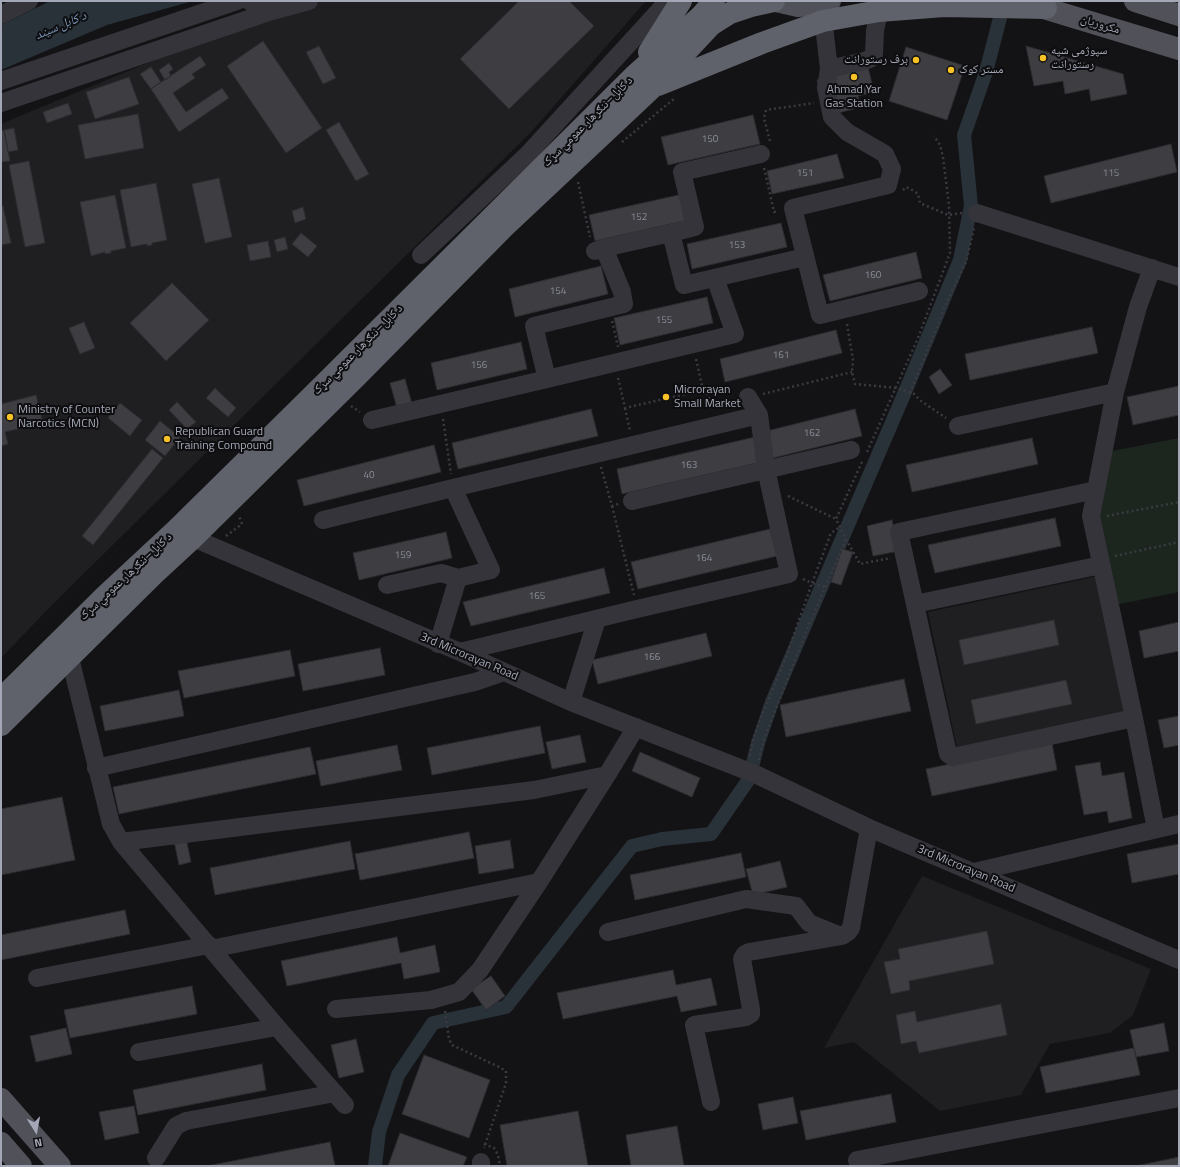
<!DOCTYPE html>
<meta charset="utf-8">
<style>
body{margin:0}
#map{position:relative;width:1180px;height:1167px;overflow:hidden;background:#131315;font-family:"Titillium Web",sans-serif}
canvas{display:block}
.frame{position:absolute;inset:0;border:2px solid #a4a8b6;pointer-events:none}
.north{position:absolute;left:16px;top:1111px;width:40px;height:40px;-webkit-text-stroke:3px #0e0e10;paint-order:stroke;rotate:169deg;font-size:11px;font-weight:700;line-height:16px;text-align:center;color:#a4a8b6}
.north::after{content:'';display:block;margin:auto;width:14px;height:18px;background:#a4a8b6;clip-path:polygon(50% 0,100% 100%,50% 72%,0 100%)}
</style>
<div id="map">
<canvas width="1180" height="1167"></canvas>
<div class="frame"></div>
<div class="north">N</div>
</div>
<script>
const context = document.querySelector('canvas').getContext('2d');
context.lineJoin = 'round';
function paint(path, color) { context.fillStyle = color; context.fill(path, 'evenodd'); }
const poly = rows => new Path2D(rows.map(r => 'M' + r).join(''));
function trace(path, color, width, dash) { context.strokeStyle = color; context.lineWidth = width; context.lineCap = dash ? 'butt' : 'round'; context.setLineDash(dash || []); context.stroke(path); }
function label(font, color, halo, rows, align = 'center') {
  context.font = font + ' "Titillium Web","Noto Naskh Arabic",sans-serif'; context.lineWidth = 4; context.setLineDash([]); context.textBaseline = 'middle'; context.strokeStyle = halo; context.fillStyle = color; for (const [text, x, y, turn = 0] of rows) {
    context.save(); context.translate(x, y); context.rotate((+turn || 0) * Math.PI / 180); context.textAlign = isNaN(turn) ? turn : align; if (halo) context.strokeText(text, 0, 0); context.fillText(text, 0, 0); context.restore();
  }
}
paint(poly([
 [296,1,646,1,532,131,53,604,1,658,1,124],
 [1098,576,1127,712,957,748,928,612],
 [922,876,1151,969,1133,1015,1110,1033,1050,1044,1021,1095,940,1111,854,1042,824,1048]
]), '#1f1f22');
paint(poly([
 [1179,438,1179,592,1115,605,1096,513,1107,452]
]), '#1d251f');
paint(poly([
 [50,1,193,1,107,25,1,70,1,25]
]), '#293139');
trace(poly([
 [375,1166,379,1132,398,1075,433,1023,506,1007,632,846,662,839,711,834,749,779,758,743,772,702,905,392,960,260,971,206,964,135,986,72,1002,10]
]), '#293139', 14);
const building = poly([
 [519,1,569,1,594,26,509,109,460,59,519,1],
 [263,41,322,128,286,153,227,66,263,41],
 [319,46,336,78,323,84,306,52,319,46],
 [1026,46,1123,74,1127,94,1091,101,1089,89,1065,94,1063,81,1034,86,1026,46],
 [906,47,965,66,947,120,889,101,906,47],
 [200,56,206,65,192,74,195,78,173,93,186,112,222,88,229,98,179,132,151,89,200,56],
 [169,63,173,69,169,72,171,76,165,80,159,70,169,63],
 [151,67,161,82,151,89,140,74,151,67],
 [868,67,874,92,858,96,861,107,838,113,823,105,817,80,868,67],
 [129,77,139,104,95,119,86,92,129,77],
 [68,103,72,114,47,123,43,112,68,103],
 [138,114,144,148,85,159,78,125,138,114],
 [753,115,760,144,668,165,661,137,753,115],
 [339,122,369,174,356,181,326,130,339,122],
 [14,128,18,150,8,152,4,130,14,128],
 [4,130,10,161,1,162,1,131,4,130],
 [1171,144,1177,172,1051,203,1044,176,1171,144],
 [837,154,844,178,772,194,767,171,837,154],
 [29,161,45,243,25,247,9,165,29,161],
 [219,178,232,237,205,243,192,184,219,178],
 [156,183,167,240,152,243,152,245,148,246,147,244,131,247,120,190,156,183],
 [683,194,689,220,595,241,589,215,683,194],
 [115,195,126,248,111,251,111,253,105,254,105,252,91,256,80,202,115,195],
 [1,206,3,206,11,243,1,245,1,206],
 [303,207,306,219,295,223,292,211,303,207],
 [781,223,787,247,692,269,687,244,781,223],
 [301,233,317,246,308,257,292,244,301,233],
 [285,237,288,249,277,252,274,240,285,237],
 [268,241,271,257,250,261,247,245,268,241],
 [916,252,922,278,830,301,823,275,916,252],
 [601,266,608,294,515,317,509,289,601,266],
 [172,283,209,320,166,361,130,323,172,283],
 [707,297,713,323,620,345,614,318,707,297],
 [84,322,95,348,80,354,69,328,84,322],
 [1092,327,1098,353,970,380,965,354,1092,327],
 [836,330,842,353,725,382,720,359,836,330],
 [521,342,527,369,437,390,431,363,521,342],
 [940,369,952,385,939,394,929,377,940,369],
 [405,379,412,404,397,408,390,383,405,379],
 [1179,386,1179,415,1133,425,1127,397,1179,386],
 [215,388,236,408,228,417,206,398,215,388],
 [36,395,43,423,5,432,8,444,1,446,1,404,36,395],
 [177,402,196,422,187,429,169,410,177,402],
 [120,403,142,420,130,436,108,418,120,403],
 [591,409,598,436,458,469,452,443,591,409],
 [855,409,862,436,769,459,763,432,855,409],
 [160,421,180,437,165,456,145,440,160,421],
 [755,437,761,462,622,494,617,469,755,437],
 [1032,438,1038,464,912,492,906,465,1032,438],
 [434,445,441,472,304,506,297,480,434,445],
 [152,449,163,458,93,545,82,536,152,449],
 [1055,518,1061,546,935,573,928,545,1055,518],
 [892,520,899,551,873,556,867,526,892,520],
 [770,529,777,556,638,589,631,562,770,529],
 [446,532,452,558,359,580,353,553,446,532],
 [842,549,853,552,841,585,831,582,842,549],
 [604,568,610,593,471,626,463,602,604,568],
 [1054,620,1059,645,964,665,959,640,1054,620],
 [1179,622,1179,651,1144,658,1139,631,1179,622],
 [706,633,712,656,598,684,592,660,706,633],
 [380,648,385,675,303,691,298,664,380,648],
 [290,650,295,676,184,698,178,671,290,650],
 [904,679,911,711,786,737,780,705,904,679],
 [1066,680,1072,704,976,724,971,700,1066,680],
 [179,690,184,716,105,731,100,706,179,690],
 [1179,716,1179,745,1164,748,1158,720,1179,716],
 [540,726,545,753,432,775,427,748,540,726],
 [580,735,586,762,552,769,546,742,580,735],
 [1052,743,1057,770,932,796,926,769,1052,743],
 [397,745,402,770,321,786,316,761,397,745],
 [310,747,316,774,119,814,113,787,310,747],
 [640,752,700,778,692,797,632,771,640,752],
 [1100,762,1102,776,1124,772,1132,818,1109,823,1107,811,1084,815,1075,766,1100,762],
 [62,797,75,860,1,875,1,809,62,797],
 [469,832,474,858,360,880,355,854,469,832],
 [186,838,191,862,179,865,174,841,186,838],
 [510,840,514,868,479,874,475,846,510,840],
 [350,841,355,869,215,895,210,868,350,841],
 [1179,844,1179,874,1132,883,1127,854,1179,844],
 [741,853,746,877,635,900,630,875,741,853],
 [780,861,787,887,753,895,746,869,780,861],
 [125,910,130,934,1,960,1,935,125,910],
 [987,931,994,964,909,981,910,990,891,994,884,962,900,959,898,949,987,931],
 [397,937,400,953,435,945,440,972,404,979,401,963,287,986,281,961,397,937],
 [673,970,676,985,711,978,717,1005,681,1012,677,996,563,1019,557,993,673,970],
 [491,976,505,996,486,1010,471,989,491,976],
 [192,986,197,1014,70,1038,64,1010,192,986],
 [1001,1004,1007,1035,919,1053,916,1041,901,1044,896,1015,915,1011,917,1022,1001,1004],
 [1164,1023,1169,1051,1136,1057,1130,1030,1164,1023],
 [66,1028,72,1054,36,1062,30,1036,66,1028],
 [356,1039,364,1072,339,1078,331,1045,356,1039],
 [1134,1048,1140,1075,1046,1093,1040,1067,1134,1048],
 [424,1055,490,1080,469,1138,402,1114,424,1055],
 [262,1064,266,1090,138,1115,133,1090,262,1064],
 [891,1094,896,1122,806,1140,800,1111,891,1094],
 [793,1097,798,1123,763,1130,758,1104,793,1097],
 [134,1106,139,1133,105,1140,99,1112,134,1106],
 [578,1111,588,1166,507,1166,500,1125,578,1111],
 [677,1126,684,1166,631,1166,626,1135,677,1126],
 [400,1133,467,1157,463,1166,388,1166,400,1133],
 [330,1142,335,1166,207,1166,330,1142],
 [1179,1157,1179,1166,1136,1166,1179,1157]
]);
paint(building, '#3d3d42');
trace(building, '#2d2d31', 1);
trace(poly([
 [770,141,764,118,766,110,814,103],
 [622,142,675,98],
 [764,168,774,212,778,211],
 [578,182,590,237],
 [903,190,906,187,914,191,918,194,920,203,948,215,962,213],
 [612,321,618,347],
 [847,324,853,360,852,372,855,384,896,388,914,394,921,401,946,418],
 [696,359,703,390],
 [618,378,625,408,703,390,708,395,712,411],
 [910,393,948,299,966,262,974,228],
 [763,394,852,372],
 [351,406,360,412],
 [625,408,630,431],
 [443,419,451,474],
 [867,452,918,338,950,253,949,205,943,157,940,145,934,136],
 [862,462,836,519,846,539,860,564,891,558],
 [601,467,612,506,618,504],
 [788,496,836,519],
 [612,506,634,595],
 [1107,516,1179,502],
 [226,536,242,524,239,516],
 [1115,556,1179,542],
 [803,579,812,583,831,533,840,527],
 [750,756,753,740,760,720,786,657,812,583,825,587],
 [759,760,764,739,808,627,846,539],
 [445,1011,449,1039,452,1045,499,1067,506,1071,506,1083,484,1148],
 [484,1144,494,1148,498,1155,500,1166]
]), '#3a3b41', 2.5, [2, 3]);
trace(poly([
 [249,1,272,11,309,1],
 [822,9,829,69,826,88,832,117,847,132,885,154,892,169,888,185,793,208,820,315,919,291],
 [1,15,29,1],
 [829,69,864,61,870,59,874,54,875,31,879,11],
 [1,81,237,1],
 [1,103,272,11],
 [977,213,1179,277],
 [671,233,695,227,682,172,761,154],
 [595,251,604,248,671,233,684,285,805,257],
 [421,255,528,154,668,1],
 [1152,268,1138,307,1115,392,1091,516,1134,718,1156,829],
 [547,379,735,334,715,278],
 [372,420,547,379,534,326,624,304,622,292,604,248],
 [958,426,1115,392],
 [453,488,759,415],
 [1096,490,899,532,948,754,953,757,1134,718],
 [632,501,851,450],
 [323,520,453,488,491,570,458,578],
 [193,538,460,652,571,702,755,774,869,828,1179,960],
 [387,585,441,573,458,578,438,644],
 [915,604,1101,565],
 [460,652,637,609,789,574,766,469,759,415,748,397],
 [70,658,111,824,121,842,277,1027,345,1105],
 [571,702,597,619],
 [96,768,475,682,504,672],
 [121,842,534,790,607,775],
 [974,872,1179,824],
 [608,932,746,899,796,906,809,923,841,936],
 [211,949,539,882],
 [37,978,209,945],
 [336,1009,431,1000,459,992,480,970,539,882,607,775,636,727],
 [139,1052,277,1027],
 [711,1102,694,1025,746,1017,751,1014,751,1009,742,959,745,954,749,952,842,936,848,932,851,928,869,828],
 [156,1158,176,1126,186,1121,335,1093],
 [857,1160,1179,1098],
 [481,1162,481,1166]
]), '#34343a', 18);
trace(poly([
 [776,1,798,6,822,4,830,1],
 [1135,1,1179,15],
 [1027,3,1179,49],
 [1,1099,60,1166],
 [1,1143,21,1166]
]), '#505159', 22);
trace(poly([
 [649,52,681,1],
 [658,85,762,43,823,21,879,11,944,6,1046,8],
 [1,699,105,596,176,530,311,397,634,76,701,16,714,1],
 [1,725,154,574,193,538,356,377,504,227,653,87,711,25,730,13,751,6,774,1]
]), '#60626b', 22);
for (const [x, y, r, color] of [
 [1043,58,4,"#f9c327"],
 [916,60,4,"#f9c327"],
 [951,70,4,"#f9c327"],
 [854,77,4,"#f9c327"],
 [666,397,4,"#f9c327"],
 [10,417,4,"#f9c327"],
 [167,439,4,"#f9c327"]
]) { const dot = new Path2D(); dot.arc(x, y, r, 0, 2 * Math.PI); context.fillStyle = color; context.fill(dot); trace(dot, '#0e0e10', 1.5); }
label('10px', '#8a8d99', null, [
 ["150",710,140],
 ["151",805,174],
 ["115",1111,174],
 ["152",639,218],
 ["153",737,246],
 ["160",873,276],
 ["154",558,292],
 ["155",664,321],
 ["161",781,356],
 ["156",479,366],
 ["162",812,434],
 ["163",689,466],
 ["40",369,476],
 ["159",403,556],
 ["164",704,559],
 ["165",537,597],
 ["166",652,658]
]);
label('12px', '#a4a8b6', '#0e0e10', [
 ["مکروریان",1100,25,17],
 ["د کابل–ننګرهار عمومي سړک",588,122,-45],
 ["د کابل–ننګرهار عمومي سړک",358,350,-45],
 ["د کابل–ننګرهار عمومي سړک",126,577,-43],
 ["3rd Microrayan Road",469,657,23],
 ["3rd Microrayan Road",966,869,23]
]);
label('12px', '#a4a8b6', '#0e0e10', [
 ["سپوژمی شپه",1051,51],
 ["رستورانت",1051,65],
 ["برف رستورانت",908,60,"right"],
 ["مستر کوک",959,70],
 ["Ahmad Yar",854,90,"center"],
 ["Gas Station",854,104,"center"],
 ["Microrayan",674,390],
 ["Small Market",674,404],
 ["Ministry of Counter",18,410],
 ["Narcotics (MCN)",18,424],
 ["Republican Guard",175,432],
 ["Training Compound",175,446]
], 'left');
label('italic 13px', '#7993b3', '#0e0e10', [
 ["د کابل سيند",61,26,-23]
]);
</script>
